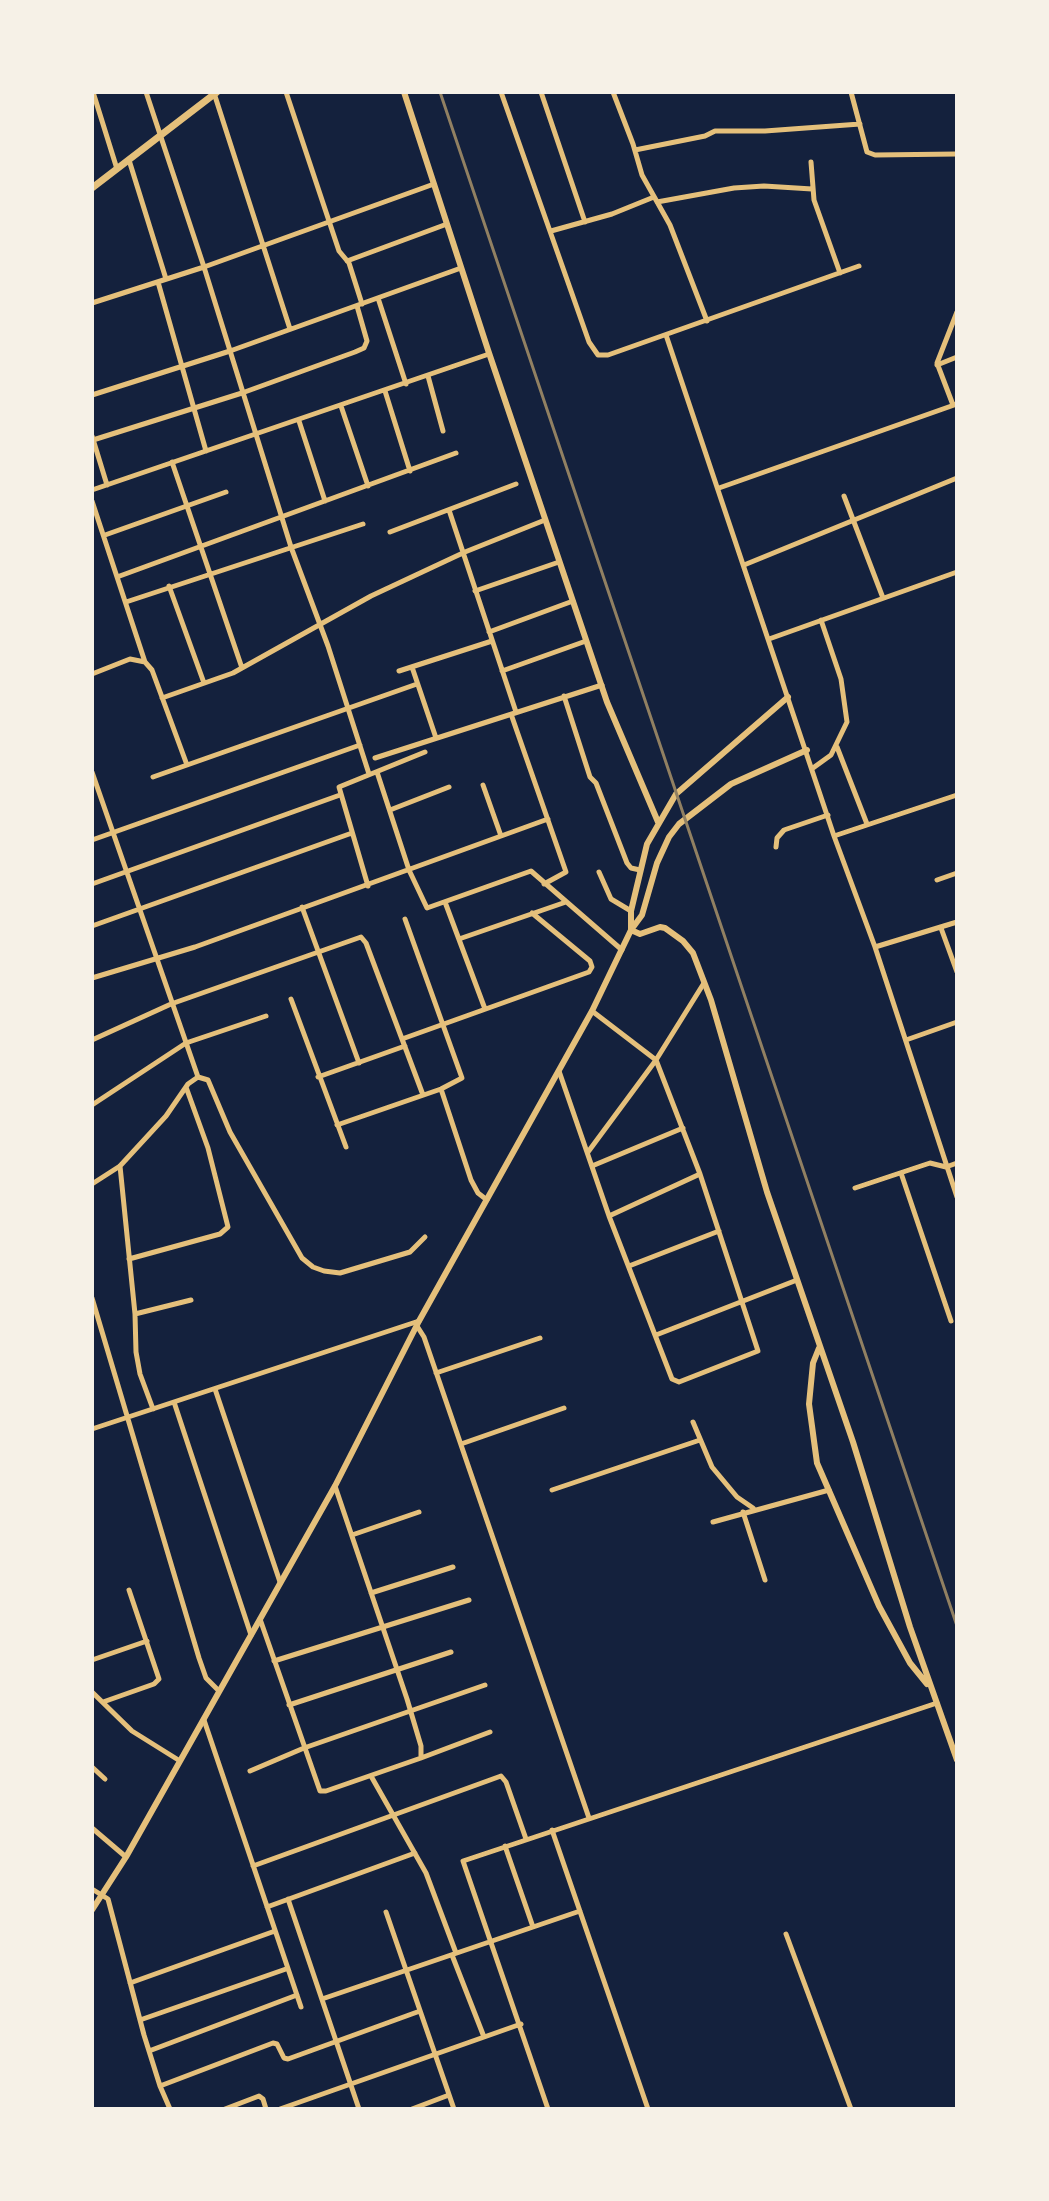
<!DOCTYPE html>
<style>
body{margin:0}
#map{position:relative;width:1049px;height:2201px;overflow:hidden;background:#14213d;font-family:Ubuntu,sans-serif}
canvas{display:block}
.frame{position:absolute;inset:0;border:94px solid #f6f1e7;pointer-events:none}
</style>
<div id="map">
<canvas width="1049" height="2201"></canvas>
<div class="frame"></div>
</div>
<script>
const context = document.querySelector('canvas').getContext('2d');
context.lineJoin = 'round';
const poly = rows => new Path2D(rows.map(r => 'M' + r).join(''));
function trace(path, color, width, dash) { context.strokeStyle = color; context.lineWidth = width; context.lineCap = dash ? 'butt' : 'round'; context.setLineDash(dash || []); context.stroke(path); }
trace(poly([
 [93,92,117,169],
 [146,92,204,267,291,547,328,646,369,774],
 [286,92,339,251,349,263,362,304],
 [501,92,589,342,598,355,608,355,859,266],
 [541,92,585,222],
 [613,92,633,144,642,175,670,225,707,321],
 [851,92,867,152,875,155,957,154],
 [214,93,290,329],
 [635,150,705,136,715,131,765,131,860,124],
 [129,160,166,279],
 [811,162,814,200,840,273],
 [657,202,734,188,764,186,812,189],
 [551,231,612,214,654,197],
 [347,261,447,224],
 [158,282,206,451],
 [378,298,406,384],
 [92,303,204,267,434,184],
 [666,335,834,836,875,947,957,1197],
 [937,365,957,357],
 [428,376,443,431],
 [385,391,410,471],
 [92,395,230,351,461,268],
 [953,405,937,363,957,312],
 [341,406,368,486],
 [299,421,325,501],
 [92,436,107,485],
 [93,440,242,393,355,352,364,348,367,341,357,306],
 [172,462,242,668],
 [719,488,957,404],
 [92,490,489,354],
 [844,496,883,598],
 [92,501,145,662,152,670,187,765],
 [449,510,516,712],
 [390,532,516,484],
 [105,535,226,492],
 [744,565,957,478],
 [117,577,456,453],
 [169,586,204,683],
 [475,591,559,562],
 [126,602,363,524],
 [489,632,573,601],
 [769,639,957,572],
 [412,667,436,738],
 [399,671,492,641],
 [502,671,586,641],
 [92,674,130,659,145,662],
 [564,696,590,777,596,783,627,863,631,868,640,870],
 [162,698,233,673,371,596,465,552,545,520],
 [511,714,566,872,544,884],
 [837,747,867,824],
 [375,758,602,685],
 [813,768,831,755,847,722,841,679,821,620],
 [92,772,198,1077],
 [377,772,409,870,427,908,531,871,622,950],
 [153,777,417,684],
 [483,785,501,836],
 [390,810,449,787],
 [834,836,957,795],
 [92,840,360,745],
 [776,847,777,838,784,830,828,815],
 [599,872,611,899,631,911],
 [937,880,957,873],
 [92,884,340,795],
 [368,886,339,787,425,752],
 [445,902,485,1009],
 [302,907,359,1063],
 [92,926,352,833],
 [941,928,957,972],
 [459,939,566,902],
 [875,947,957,922],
 [92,978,195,947,548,819],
 [291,999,346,1147],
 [402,1039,589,972,592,967,590,961,532,913],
 [92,1040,171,1004,361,937,366,943,423,1095],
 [906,1040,957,1022],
 [559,1071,609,1216,672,1379,679,1382,758,1351,700,1174,656,1060,592,1011],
 [198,1077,208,1080,230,1132,302,1258,313,1267,324,1271,340,1273,410,1252,425,1237],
 [318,1077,405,1046],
 [441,1089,471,1180,478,1193,487,1200],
 [92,1105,186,1043,266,1016],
 [337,1125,441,1089,462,1078,405,919],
 [588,1152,656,1060,704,983],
 [120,1166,135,1314,136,1352,140,1374,153,1409],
 [592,1166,683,1128],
 [901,1173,951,1321],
 [92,1184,120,1166,166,1116,188,1084,198,1077],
 [855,1188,930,1163,946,1167,957,1163],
 [609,1216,700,1174],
 [129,1259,220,1234,228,1227,208,1148,186,1087],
 [629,1266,719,1231],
 [92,1298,199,1658,206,1678,219,1691],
 [135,1314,191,1300],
 [417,1326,424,1337,589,1818],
 [656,1335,797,1280],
 [436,1373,540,1338],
 [215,1389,280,1582],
 [174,1402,251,1635],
 [693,1422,712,1467,737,1497,753,1508],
 [92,1429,419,1321],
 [461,1444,564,1408],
 [552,1490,700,1440],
 [743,1512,765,1580],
 [713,1522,829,1490],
 [352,1535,419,1512],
 [371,1593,453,1567],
 [260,1619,320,1791,326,1791,421,1758,421,1746,407,1699,335,1486],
 [92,1660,147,1641],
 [274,1661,469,1600],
 [92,1692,132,1731,180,1761],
 [103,1702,154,1684,159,1679,129,1590],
 [289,1705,451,1652],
 [204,1720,301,2007],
 [421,1758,490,1732],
 [92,1767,105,1779],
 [250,1771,304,1748,485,1685],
 [371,1776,426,1873,456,1953],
 [92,1828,126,1857],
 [552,1830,648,2109],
 [505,1846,533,1927],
 [253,1866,501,1776,506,1782,526,1839],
 [92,1889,108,1899,144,2035,160,2086,170,2109],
 [288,1899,359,2109],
 [267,1907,415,1853],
 [386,1912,454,2109],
 [786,1934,851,2109],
 [452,1955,484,2037],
 [130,1983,275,1931],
 [322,1999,580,1911],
 [140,2020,286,1969],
 [149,2051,297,1995],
 [160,2086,273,2043,277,2044,284,2058,288,2059,420,2011],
 [225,2109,259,2096,263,2099,266,2109],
 [280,2109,521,2024],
 [412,2109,449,2095],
 [548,2109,463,1861,937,1703]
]), '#e5c07b', 5);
trace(poly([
 [404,92,488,350,607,702,658,822],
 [631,930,640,934,660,927,665,928,683,941,693,953,711,1000,767,1192,853,1442,910,1627,957,1760],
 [631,930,631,911,647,844,676,794,788,697],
 [819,1348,813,1363,809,1404,817,1463,879,1606,910,1663,927,1684],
 [92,1910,126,1857,335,1486,419,1321,592,1011,631,930,642,915,657,863,669,837,679,824,731,784,807,750]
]), '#e5c07b', 6);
trace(poly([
 [92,188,217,92]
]), '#e5c07b', 7);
trace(poly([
 [440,92,957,1626]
]), '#918062', 3);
</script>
